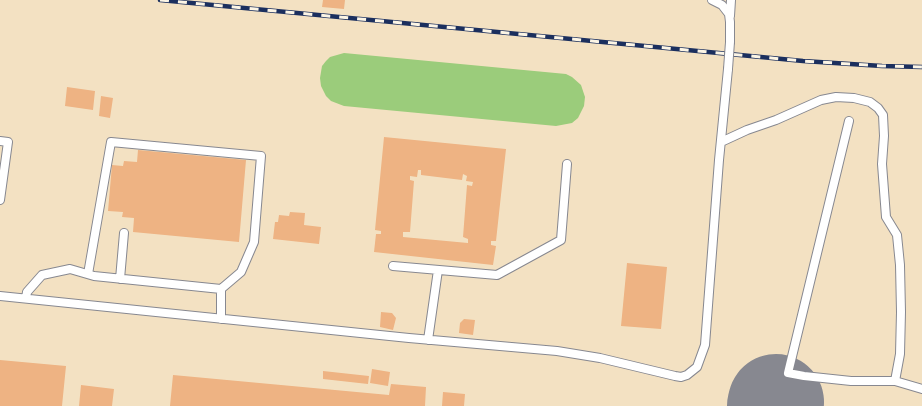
<!DOCTYPE html>
<style>
body{margin:0}
canvas{display:block;background:#f3e1c2}
</style>
<canvas width="922" height="406"></canvas>
<script>
const context = document.querySelector('canvas').getContext('2d');
context.lineJoin = 'round';
function paint(path, color) { context.fillStyle = color; context.fill(path, 'evenodd'); }
const poly = rows => new Path2D(rows.map(r => 'M' + r).join(''));
function trace(path, color, width, dash) { context.strokeStyle = color; context.lineWidth = width; context.lineCap = dash ? 'butt' : 'round'; context.setLineDash(dash || []); context.stroke(path); }
paint(poly([
 [344,53,566,74,572,77,581,85,585,97,584,106,578,118,572,123,556,126,344,106,331,101,326,96,321,86,320,78,322,66,326,61,330,57]
]), '#9bcc7b');
trace(poly([
 [775,406,776,402]
]), '#878890', 96);
paint(poly([
 [323,0,345,0,344,9,322,7],
 [67,87,95,91,93,110,65,106],
 [101,96,113,98,110,118,99,116],
 [384,137,506,149,496,241,491,241,491,245,496,246,493,265,374,252,376,234,381,234,381,231,375,230],
 [418,170,421,170,421,175,462,180,463,174,467,176,466,181,473,182,472,186,467,185,463,237,468,239,468,243,403,237,403,232,410,232,414,181,410,180,410,176,417,177],
 [138,150,246,160,239,242,133,232,134,218,122,217,123,212,108,211,112,165,123,166,124,161,137,162],
 [290,212,305,213,304,225,321,227,319,244,273,239,275,222,278,222,279,215,289,216],
 [627,263,667,267,661,329,621,326],
 [381,312,392,313,396,318,393,330,380,327],
 [464,319,475,320,473,335,459,333,460,323],
 [0,360,66,366,62,406,0,406],
 [372,369,390,372,388,386,370,383],
 [323,371,369,376,368,384,323,379],
 [173,375,389,395,391,384,426,387,425,406,170,406],
 [81,385,114,389,112,406,79,406],
 [443,392,465,394,464,406,442,406]
]), '#eeb383');
const service = poly([
 [712,0,722,5,729,14,730,22,730,42],
 [730,16,731,0],
 [849,121,788,373,804,376,851,381,895,381,922,389],
 [0,141,8,142,0,200],
 [721,142,747,130,776,120,821,100,836,97,854,98,870,102,878,108,883,115,884,136,882,164,886,217,897,235,900,265,901,312,900,354,895,381],
 [393,266,497,275,561,240,567,164],
 [88,274,111,142,261,156,254,242,241,272,221,289],
 [120,279,124,233],
 [0,296,409,338,557,351,600,358,675,376,681,377,687,375,697,367,705,345,719,160,728,69],
 [26,298,27,292,42,275,70,269,94,276,221,289,221,319],
 [428,340,438,270]
]);
trace(service, '#878890', 10);
trace(service, '#fff', 8);
const rail = poly([
 [160,0,803,61,882,66,922,67]
]);
trace(rail, '#1b2f5e', 4.5);
trace(rail, '#fcf5e5', 3, [9]);
const serviceBridge = poly([
 [728,69,730,42]
]);
trace(serviceBridge, '#878890', 10, []);
trace(serviceBridge, '#fff', 8);
</script>
